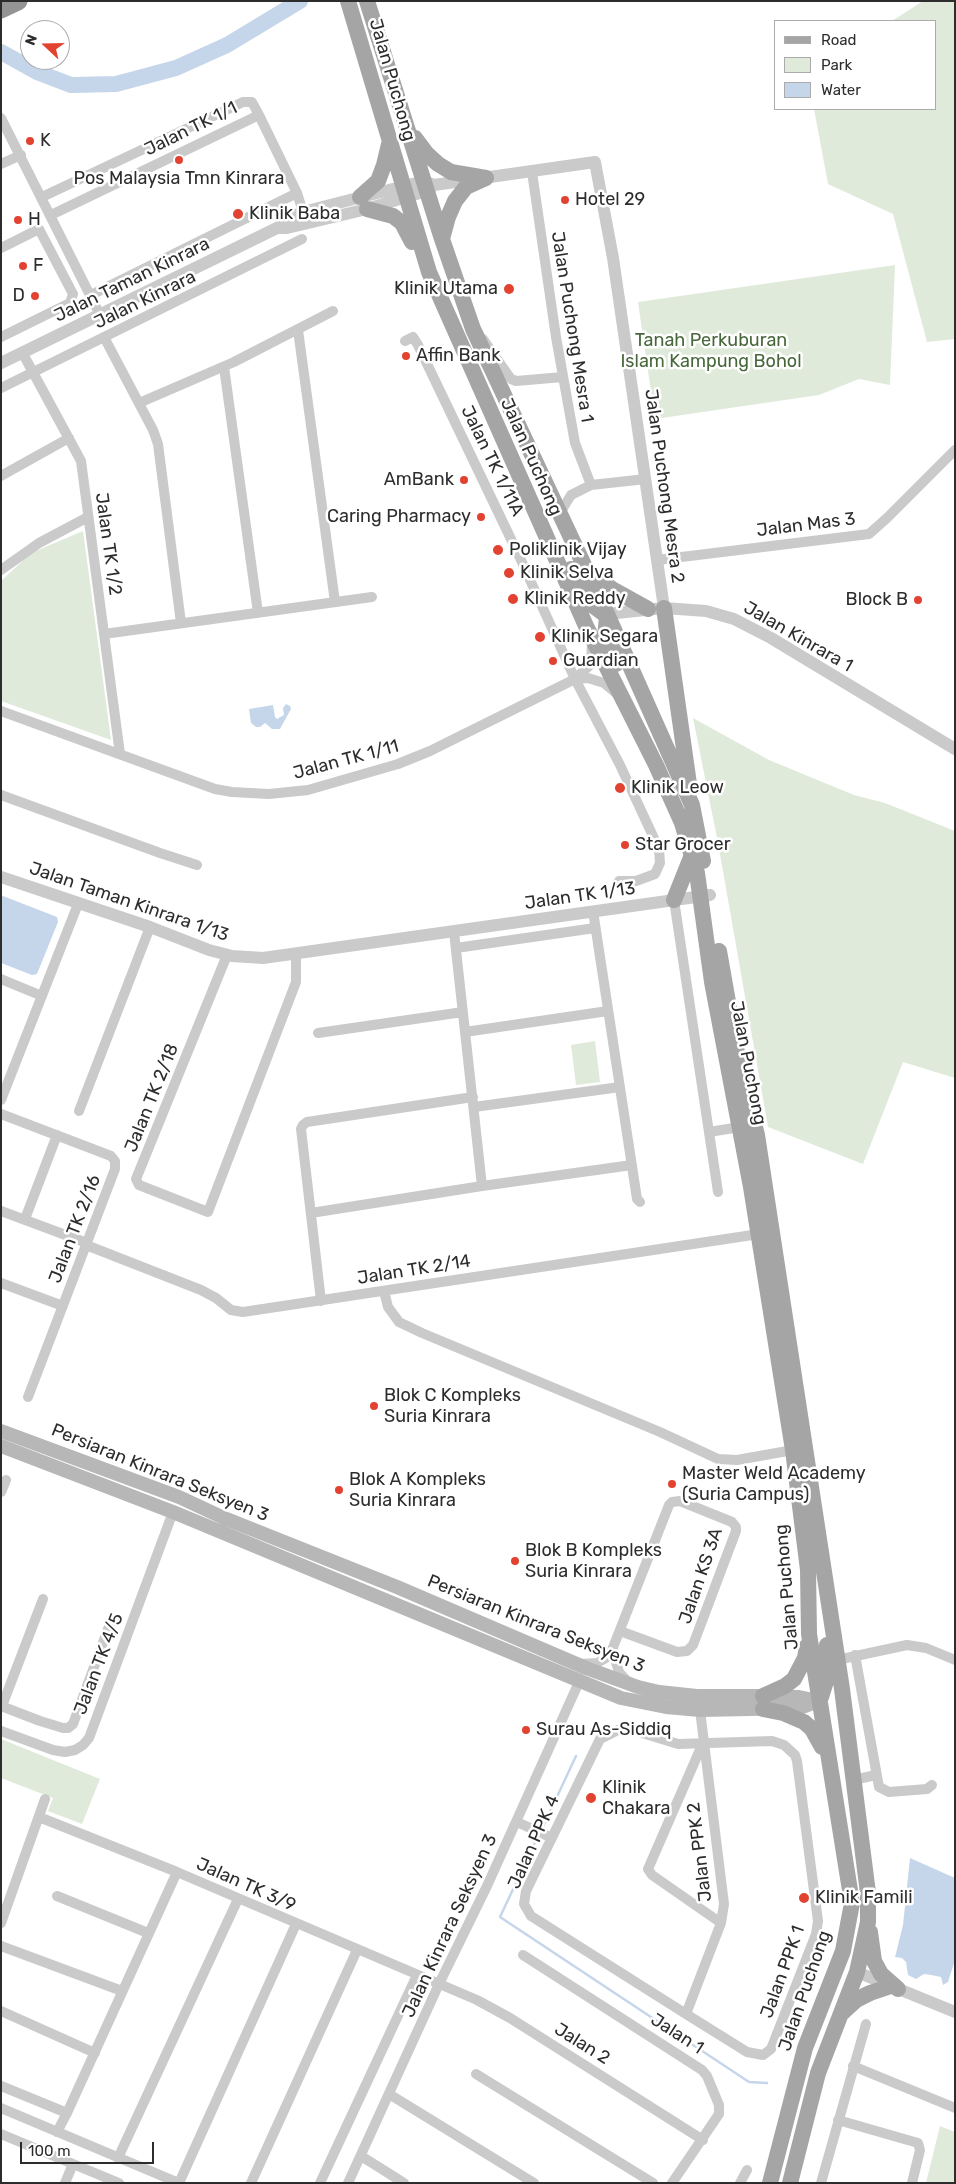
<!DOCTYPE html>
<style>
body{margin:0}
#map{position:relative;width:956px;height:2184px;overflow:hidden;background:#fff;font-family:Rubik,sans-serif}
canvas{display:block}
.frame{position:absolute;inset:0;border:2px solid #2d2d2d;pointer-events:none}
.legend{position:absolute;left:774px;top:20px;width:162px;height:90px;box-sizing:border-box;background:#fff;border:1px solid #ababab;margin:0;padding:6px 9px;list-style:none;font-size:15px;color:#2d2d2d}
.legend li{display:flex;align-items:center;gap:10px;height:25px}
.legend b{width:25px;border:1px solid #ababab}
.north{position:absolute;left:20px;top:20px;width:50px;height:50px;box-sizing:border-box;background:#fff;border:1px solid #ababab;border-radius:50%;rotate:291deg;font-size:14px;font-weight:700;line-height:20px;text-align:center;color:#2d2d2d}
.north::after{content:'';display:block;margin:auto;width:18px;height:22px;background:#e24330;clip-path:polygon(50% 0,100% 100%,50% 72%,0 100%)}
.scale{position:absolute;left:20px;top:2142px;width:134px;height:22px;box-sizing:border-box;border:2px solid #2d2d2d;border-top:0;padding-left:6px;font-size:15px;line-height:18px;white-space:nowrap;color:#2d2d2d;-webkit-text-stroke:4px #fff;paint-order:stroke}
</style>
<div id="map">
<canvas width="956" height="2184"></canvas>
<div class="frame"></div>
<ul class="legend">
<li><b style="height:6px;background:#a5a5a5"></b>Road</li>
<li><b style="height:14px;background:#e0eada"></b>Park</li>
<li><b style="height:14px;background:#c6d6ea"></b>Water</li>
</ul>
<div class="north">N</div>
<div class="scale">100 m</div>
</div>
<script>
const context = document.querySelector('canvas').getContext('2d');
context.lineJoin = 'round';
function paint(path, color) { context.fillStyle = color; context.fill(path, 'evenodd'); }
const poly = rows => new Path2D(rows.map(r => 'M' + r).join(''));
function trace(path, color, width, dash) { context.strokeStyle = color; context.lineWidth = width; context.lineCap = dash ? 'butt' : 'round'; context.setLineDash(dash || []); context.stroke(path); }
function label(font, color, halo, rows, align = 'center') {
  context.font = font + ' Rubik,sans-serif'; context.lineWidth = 5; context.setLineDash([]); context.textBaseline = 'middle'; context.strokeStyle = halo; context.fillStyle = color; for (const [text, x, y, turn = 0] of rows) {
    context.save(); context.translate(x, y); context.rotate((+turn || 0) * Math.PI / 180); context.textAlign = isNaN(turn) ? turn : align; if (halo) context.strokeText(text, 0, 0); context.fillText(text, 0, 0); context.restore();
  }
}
paint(poly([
 [923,1,955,1,955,339,927,342,893,214,828,184,814,109,935,109,935,21,892,21],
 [895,265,890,385,859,379,819,395,655,419,638,302],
 [83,531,111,740,1,701,1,581,31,553],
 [693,718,769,760,854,795,885,803,955,831,955,1078,903,1062,863,1164,768,1127,718,843],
 [595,1041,600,1082,576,1085,571,1045],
 [1,1739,100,1779,82,1824,48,1811,53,1798,1,1778],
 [940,2126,955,2132,955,2183,926,2183]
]), '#e0eada');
paint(poly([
 [286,704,290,706,291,709,280,729,272,729,265,723,260,727,256,727,251,723,249,709,273,705,275,717,277,719,284,715,283,708],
 [3,896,57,917,58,922,37,974,32,975,1,963,1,897],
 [910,1858,955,1878,955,1960,948,1982,943,1985,941,1977,931,1975,924,1974,916,1979,908,1975,906,1962,902,1958,895,1957,903,1925]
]), '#c6d6ea');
trace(poly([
 [541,1831,576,1756],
 [538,1836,500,1917,749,2082,767,2083]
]), '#c6d6ea', 2.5);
trace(poly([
 [1,52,37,72,71,85,116,84,176,68,227,45,300,1]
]), '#c6d6ea', 16);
trace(poly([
 [1,118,100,315],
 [1,164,21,155],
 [532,172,556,337,575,443,591,485],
 [42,197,243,102,252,102,259,115,297,193,305,218],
 [51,215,259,115],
 [1,248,39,229,73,294,70,303,1,337],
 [91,295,297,193],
 [298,330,335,602],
 [104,337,153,430,158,444,181,623],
 [483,339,511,379,516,381,563,377],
 [405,341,413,337,418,345,521,560,575,679,620,765,659,849,660,863,655,874,636,881,619,881],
 [22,352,81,461,120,754],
 [224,367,258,613],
 [1,388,302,239],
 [139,403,234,362,333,311],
 [1,476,69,438],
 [560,513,571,495,591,485,646,479],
 [657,560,869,534,887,518,955,450],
 [1,570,39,543,88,517],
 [104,634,372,597],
 [575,679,588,678,604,683,617,694],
 [1,711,215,789,232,792,269,794,308,790,398,764,430,751,575,679,591,664,592,643],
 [1,795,160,853,197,865],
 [674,900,718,1192],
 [593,911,637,1199,640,1202],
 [454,932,482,1186],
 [456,948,595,928],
 [227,955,136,1179,139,1185,208,1212,296,982,296,953],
 [1,979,42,996],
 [465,1032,608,1011],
 [318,1033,463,1012],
 [1,1100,78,904],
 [474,1107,620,1087],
 [79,1111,150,927],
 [1,1114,111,1156,115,1161,115,1169,28,1397],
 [709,1132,740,1127],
 [1,1211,87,1243],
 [311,1213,482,1186,632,1165],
 [25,1219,57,1135],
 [86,1245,201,1290,216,1298,231,1310,243,1312,759,1234],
 [1,1283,63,1306],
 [384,1291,388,1307,399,1322,422,1333,660,1432,718,1459,737,1460,793,1450],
 [321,1301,301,1129,303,1125,307,1122,473,1097],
 [1,1492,6,1480],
 [612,1650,619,1672,628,1682],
 [855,1655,879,1787,889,1792,927,1789,932,1785],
 [837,1660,907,1645,926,1648,955,1660],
 [580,1664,597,1663,606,1658,612,1650,669,1505,672,1502,680,1501,732,1522,736,1527,736,1531,693,1645,687,1651,677,1652,620,1631],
 [1,1706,40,1721,63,1728,68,1728,73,1724,111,1621],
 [2,1706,43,1599],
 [626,1728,678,1744,772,1741,784,1745,795,1755,797,1761,818,1921,816,1934,771,2049,763,2055,747,2052,686,2014,531,1916,524,1904,526,1891,600,1739,618,1730,626,1728],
 [1,1731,53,1750,65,1752,75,1750,83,1745,89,1738,173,1512],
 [702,1745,648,1869,652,1875,721,1923],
 [853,1780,876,1775],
 [39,1817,177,1872,477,2000,510,2018,703,2140],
 [517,1822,552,1838],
 [57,1896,148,1933],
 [1,1923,45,1799],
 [1,1946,122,1991],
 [523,1955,702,2070,707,2076,719,2105,719,2114,672,2183],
 [1,2011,95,2053],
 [686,2014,721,1923,724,1904,700,1710],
 [853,2066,955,2108],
 [476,2074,653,2183],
 [1,2086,67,2113],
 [389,2094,534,2183],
 [1,2108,179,2183],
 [838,2120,918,2143,920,2150,912,2183],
 [57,2132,67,2113,177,1872],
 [1,2134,119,2183],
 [361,2156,404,2183],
 [118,2158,238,1899],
 [65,2183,73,2164],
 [179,2183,296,1924],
 [251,2183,357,1950],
 [320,2183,417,1975],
 [348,2183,439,1984,487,1886,579,1682],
 [740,2183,747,2170],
 [821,2183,866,2024]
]), '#cacaca', 10);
trace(poly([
 [277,228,287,228,367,209,426,191,433,186],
 [1,363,277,228,290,218,303,212,424,181,434,185,595,162,613,258,664,608],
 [607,614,664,608,706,611,734,619,771,638,955,749],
 [1,877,150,927,209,950,232,956,263,958,710,895],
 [857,1972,955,2012]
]), '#cacaca', 12);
trace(poly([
 [1,1431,179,1497,224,1518,397,1587,586,1668,638,1687,659,1692,697,1696,763,1696,799,1697,818,1701],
 [1,1446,173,1512,621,1698,666,1707,700,1710,800,1708,818,1701]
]), '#b7b7b7', 14);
trace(poly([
 [348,1,429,272,586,626,656,765,682,823,697,873,712,982,751,1187,793,1450,808,1570,809,1634,852,1903,843,1951,805,2048,770,2183],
 [367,1,442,239,473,329,607,614,692,805,703,861],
 [415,138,427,154,438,164,451,172,486,178],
 [360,197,378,181,384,165,389,144],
 [367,209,393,216,402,223,412,242],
 [442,239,448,217,455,201,466,187,486,178],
 [571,569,591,604,603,613],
 [589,572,612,589,648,609],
 [664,608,689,784],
 [607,616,605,639,616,664],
 [674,900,692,855],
 [719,951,739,1064,757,1135,842,1689,868,1893,868,1922,857,1972,818,2073,790,2183],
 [763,1696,785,1686,794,1679,805,1658,807,1646],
 [821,1697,826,1681,827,1645],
 [763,1709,783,1713,804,1722,812,1729,822,1747],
 [870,1932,874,1961,881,1974,898,1989],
 [843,2012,856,2000,870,1993,891,1986]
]), '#a5a5a5', 16);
trace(poly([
 [1,9,18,1]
]), '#949494', 19);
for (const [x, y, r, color] of [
 [30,141,5,"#e24330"],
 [179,160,5,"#e24330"],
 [565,200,5,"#e24330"],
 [238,214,6,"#e24330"],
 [18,220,5,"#e24330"],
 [23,266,5,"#e24330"],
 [509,289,6,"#e24330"],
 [35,296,5,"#e24330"],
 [406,356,5,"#e24330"],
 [464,480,5,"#e24330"],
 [481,517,5,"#e24330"],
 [498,550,6,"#e24330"],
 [509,573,6,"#e24330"],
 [513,599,6,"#e24330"],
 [918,600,5,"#e24330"],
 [540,637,6,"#e24330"],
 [553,661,5,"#e24330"],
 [620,788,6,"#e24330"],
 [625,845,5,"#e24330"],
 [374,1406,5,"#e24330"],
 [672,1484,5,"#e24330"],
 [339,1490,5,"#e24330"],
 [515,1561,5,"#e24330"],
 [526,1730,5,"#e24330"],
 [591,1798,6,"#e24330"],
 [804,1898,6,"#e24330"]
]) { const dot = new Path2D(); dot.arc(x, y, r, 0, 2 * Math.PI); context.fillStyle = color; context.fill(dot); trace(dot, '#fff', 2); }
label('18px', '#2d2d2d', '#fff', [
 ["Jalan Puchong",392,80,74],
 ["Jalan TK 1/1",191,129,-26],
 ["Jalan Taman Kinrara",132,280,-26],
 ["Jalan Kinrara",145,300,-26],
 ["Jalan Puchong Mesra 1",572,327,81],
 ["Jalan Puchong",531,457,66],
 ["Jalan TK 1/11A",492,461,64],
 ["Jalan Puchong Mesra 2",664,486,82],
 ["Jalan Mas 3",806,525,-7],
 ["Jalan TK 1/2",108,544,82],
 ["Jalan Kinrara 1",798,637,30],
 ["Jalan TK 1/11",346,760,-15],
 ["Jalan TK 1/13",580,896,-8],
 ["Jalan Taman Kinrara 1/13",129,902,19],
 ["Jalan Puchong",748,1063,79],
 ["Jalan TK 2/18",152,1098,-68],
 ["Jalan TK 2/16",75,1229,-69],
 ["Jalan TK 2/14",414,1270,-9],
 ["Persiaran Kinrara Seksyen 3",160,1473,22],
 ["Jalan KS 3A",701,1576,-71],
 ["Jalan Puchong",787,1587,-95],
 ["Persiaran Kinrara Seksyen 3",536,1624,22],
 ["Jalan TK 4/5",99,1664,-69],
 ["Jalan PPK 4",534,1842,-66],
 ["Jalan PPK 2",700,1852,-97],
 ["Jalan TK 3/9",246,1885,24],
 ["Jalan Kinrara Seksyen 3",450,1926,-65],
 ["Jalan PPK 1",783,1972,-70],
 ["Jalan Puchong",805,1991,-71],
 ["Jalan 1",677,2034,33],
 ["Jalan 2",582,2044,32]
]);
label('18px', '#2d2d2d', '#fff', [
 ["K",40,141],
 ["Pos Malaysia Tmn Kinrara",179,179,"center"],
 ["Hotel 29",575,200],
 ["Klinik Baba",249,214],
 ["H",28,220],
 ["F",33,266],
 ["Klinik Utama",498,289,"right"],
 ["D",25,296,"right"],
 ["Affin Bank",416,356],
 ["AmBank",454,480,"right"],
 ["Caring Pharmacy",471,517,"right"],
 ["Poliklinik Vijay",509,550],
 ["Klinik Selva",520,573],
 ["Klinik Reddy",524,599],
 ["Block B",908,600,"right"],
 ["Klinik Segara",551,637],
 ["Guardian",563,661],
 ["Klinik Leow",631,788],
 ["Star Grocer",635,845],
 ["Blok C Kompleks",384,1396],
 ["Suria Kinrara",384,1417],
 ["Master Weld Academy",682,1474],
 ["(Suria Campus)",682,1495],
 ["Blok A Kompleks",349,1480],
 ["Suria Kinrara",349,1501],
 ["Blok B Kompleks",525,1551],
 ["Suria Kinrara",525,1572],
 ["Surau As-Siddiq",536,1730],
 ["Klinik",602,1788],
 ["Chakara",602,1809],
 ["Klinik Famili",815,1898]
], 'left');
label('18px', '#48673b', '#fff', [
 ["Tanah Perkuburan",711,341],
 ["Islam Kampung Bohol",711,362]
]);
</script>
